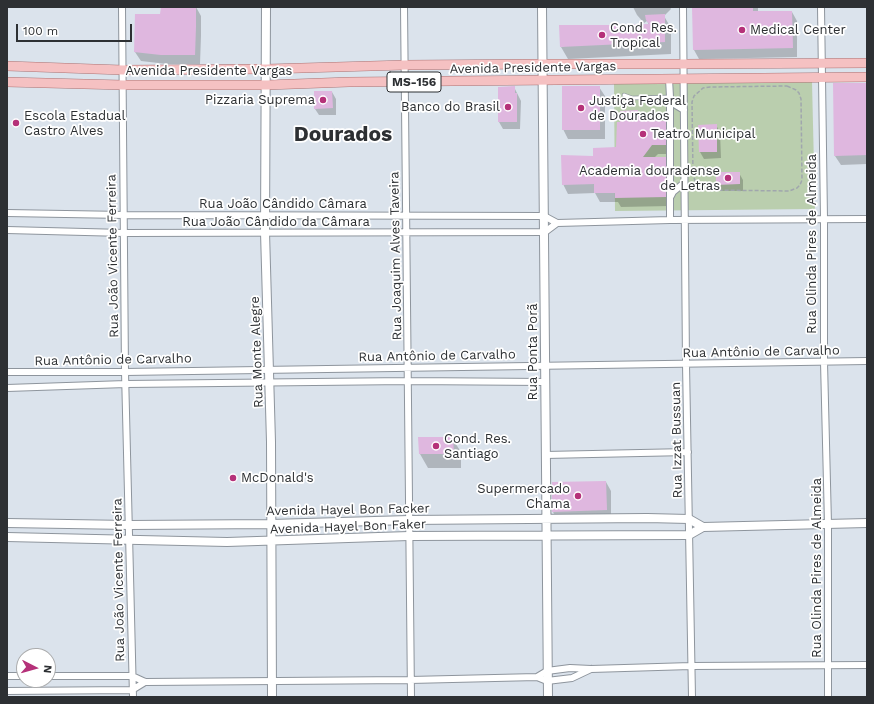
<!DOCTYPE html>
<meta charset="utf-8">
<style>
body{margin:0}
#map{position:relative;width:874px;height:704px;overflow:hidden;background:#dbe3ec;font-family:"Work Sans",sans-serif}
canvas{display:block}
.frame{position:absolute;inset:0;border:8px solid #2d3033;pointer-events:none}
.north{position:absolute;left:16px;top:648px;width:40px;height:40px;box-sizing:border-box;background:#fff;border:1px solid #abacad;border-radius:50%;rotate:96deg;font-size:11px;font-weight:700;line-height:16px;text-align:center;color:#2d3033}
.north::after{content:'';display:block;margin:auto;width:14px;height:18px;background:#b53179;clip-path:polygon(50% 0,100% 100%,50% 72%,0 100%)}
.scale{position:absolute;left:16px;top:24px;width:116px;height:18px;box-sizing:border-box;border:2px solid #2d3033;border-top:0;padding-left:5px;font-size:12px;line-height:14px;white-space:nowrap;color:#2d3033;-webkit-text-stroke:3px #fff;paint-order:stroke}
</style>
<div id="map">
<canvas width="874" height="704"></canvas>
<div class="frame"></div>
<div class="north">N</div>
<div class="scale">100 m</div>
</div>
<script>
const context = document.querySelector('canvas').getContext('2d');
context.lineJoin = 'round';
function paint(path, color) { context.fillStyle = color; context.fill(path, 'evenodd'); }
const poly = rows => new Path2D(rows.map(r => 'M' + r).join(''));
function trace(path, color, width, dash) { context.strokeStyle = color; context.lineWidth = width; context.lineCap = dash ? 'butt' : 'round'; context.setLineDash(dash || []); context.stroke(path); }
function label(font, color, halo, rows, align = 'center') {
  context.font = font + ' "Work Sans",sans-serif'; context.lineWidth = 3.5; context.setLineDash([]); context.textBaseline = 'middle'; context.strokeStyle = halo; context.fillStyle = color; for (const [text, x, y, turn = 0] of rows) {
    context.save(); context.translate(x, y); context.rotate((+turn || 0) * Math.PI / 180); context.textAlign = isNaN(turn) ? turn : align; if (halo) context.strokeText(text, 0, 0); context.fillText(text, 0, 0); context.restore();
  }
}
paint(poly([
 [692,82,812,82,815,209,615,211,614,84]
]), '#baceae');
paint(poly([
 [162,7,196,7,201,16,201,36,200,64,167,64,141,61,135,52,161,15],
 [633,7,670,7,671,9,664,16,671,28,671,54,568,59,561,47,649,25,647,21,644,23,637,15],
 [693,7,758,7,758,12,792,12,797,21,797,57,699,59,694,50],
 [867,84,867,164,841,165,835,156],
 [514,87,521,101,520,129,503,129,499,122],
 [599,87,605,96,605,139,568,139,563,129],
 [332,92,336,99,336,115,319,115,315,109],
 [637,111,640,116,650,122,665,122,670,132,670,154,658,154,654,158,665,158,670,168,670,206,621,207,618,202,600,202,595,193,568,194,563,184,594,157,617,148,621,123],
 [716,125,720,132,721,158,704,159,700,152,699,126],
 [739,173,743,180,743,191,720,191,717,184],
 [452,438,461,452,461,468,428,468,420,454],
 [606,482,611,491,611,519,558,521,553,512]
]), '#0003');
paint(poly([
 [161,7,196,7,196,26,195,55,161,55,134,52,135,14,160,14],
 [692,7,753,7,753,11,792,11,793,48,693,50],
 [665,14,665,42,560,47,559,25,618,25,649,24,646,20,645,15],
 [833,83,867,83,867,155,834,156],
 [515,86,515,93,517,93,517,122,498,122,498,87],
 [562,86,600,86,600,130,562,130],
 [314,91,332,91,333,108,314,109],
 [638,110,638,115,645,116,651,121,666,121,666,145,652,145,643,157,666,157,666,197,615,198,615,193,594,193,594,184,562,185,561,155,593,156,593,148,616,147,617,122,620,122,620,111],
 [717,124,717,152,699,152,698,125],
 [716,172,740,172,740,184,716,185],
 [418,437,453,437,454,454,419,454],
 [606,481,607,510,552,512,552,482]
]), '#dfb7df');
const lane = poly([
 [624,95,632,98,670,97]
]);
const street = poly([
 [122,7,125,372,133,697],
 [404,7,411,697],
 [683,7,686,364,692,697],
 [821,7,824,219,824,362,828,524,828,697],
 [669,79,670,97,674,104,684,110],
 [670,97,670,220],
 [671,196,673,192,684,183],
 [7,213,124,215,544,216,557,223,670,220,867,219],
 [7,230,124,233,545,232,557,223],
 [7,372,125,372,867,361],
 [7,388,126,384,408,381,545,382],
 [545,455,688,452],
 [7,676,24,676],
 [48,676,132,676,145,682,410,680,537,677,547,681,572,678,591,669],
 [537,677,547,671,570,668,591,669,691,666,867,665],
 [7,691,132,690,145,682]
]);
const secondary = poly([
 [266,7,265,232,271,442,272,697],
 [542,7,548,697],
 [7,523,129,525,271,524,409,520,647,518,689,519,703,527],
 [7,537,227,542,409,536,689,535,703,527,867,523]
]);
const primary = poly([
 [7,66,123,70,267,69,405,65,542,64,684,64,867,63],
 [7,82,123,85,267,85,349,82,867,77]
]);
trace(lane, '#8e959d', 4.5);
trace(street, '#8e959d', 8);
trace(secondary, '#8e959d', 10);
trace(primary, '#aa7475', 10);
trace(poly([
 [787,86,796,90,799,93,801,99,802,180,800,185,797,188,789,191,709,190,702,188,695,181,693,174,692,102,694,96,703,88,710,87,787,86]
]), '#a0a6ad', 1.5, [4, 2]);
trace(lane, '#fff', 3);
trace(street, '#fff', 6);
trace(secondary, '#fff', 8);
trace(primary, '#f5c1c2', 9);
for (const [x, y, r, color] of [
 [742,30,4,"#b53179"],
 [602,35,4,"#b53179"],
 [323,100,4,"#b53179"],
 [508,107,4,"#b53179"],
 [581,108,4,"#b53179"],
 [16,123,4,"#b53179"],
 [643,134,4,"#b53179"],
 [728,178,4,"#b53179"],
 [436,446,4,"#b53179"],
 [233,478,4,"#b53179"],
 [578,496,4,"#b53179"]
]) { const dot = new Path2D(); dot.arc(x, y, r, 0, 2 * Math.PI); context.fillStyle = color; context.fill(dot); trace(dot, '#fff', 1.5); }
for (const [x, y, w] of [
 [414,82,54]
]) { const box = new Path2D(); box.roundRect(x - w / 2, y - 10, w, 20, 3); context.fillStyle = '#fff'; context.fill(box); trace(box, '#2d3033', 1); }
label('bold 12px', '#2d3033', null, [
 ["MS-156",414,82]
]);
label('13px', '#2d3033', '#fff', [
 ["Cond. Res.",610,28],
 ["Tropical",610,43],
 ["Medical Center",750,30],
 ["Pizzaria Suprema",315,100,"right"],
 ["Justiça Federal",589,101],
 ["de Dourados",589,116],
 ["Banco do Brasil",500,107,"right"],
 ["Escola Estadual",24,116],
 ["Castro Alves",24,131],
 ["Teatro Municipal",651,134],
 ["Academia douradense",720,171,"right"],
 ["de Letras",720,186,"right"],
 ["Cond. Res.",444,439],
 ["Santiago",444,454],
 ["McDonald's",241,478],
 ["Supermercado",570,489,"right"],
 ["Chama",570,504,"right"]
], 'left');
label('13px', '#2d3033', '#fff', [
 ["Avenida Presidente Vargas",533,68,-1],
 ["Avenida Presidente Vargas",209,71],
 ["Rua João Cândido Câmara",283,204],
 ["Rua João Cândido da Câmara",276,222],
 ["Rua Olinda Pires de Almeida",812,244,-90],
 ["Rua João Vicente Ferreira",113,256,-91],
 ["Rua Joaquim Alves Taveira",396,256,-91],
 ["Rua Monte Alegre",257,352,-92],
 ["Rua Ponta Porã",533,352,-90],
 ["Rua Antônio de Carvalho",761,352,-1],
 ["Rua Antônio de Carvalho",437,356,-1],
 ["Rua Antônio de Carvalho",113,360,-1],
 ["Rua Izzat Bussuan",677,440,-91],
 ["Avenida Hayel Bon Facker",348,510,-1],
 ["Avenida Hayel Bon Faker",348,527,-2],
 ["Rua Olinda Pires de Almeida",817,568,-90],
 ["Rua João Vicente Ferreira",119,580,-91]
]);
label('bold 21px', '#2d3033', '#fff', [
 ["Dourados",343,135]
]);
</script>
